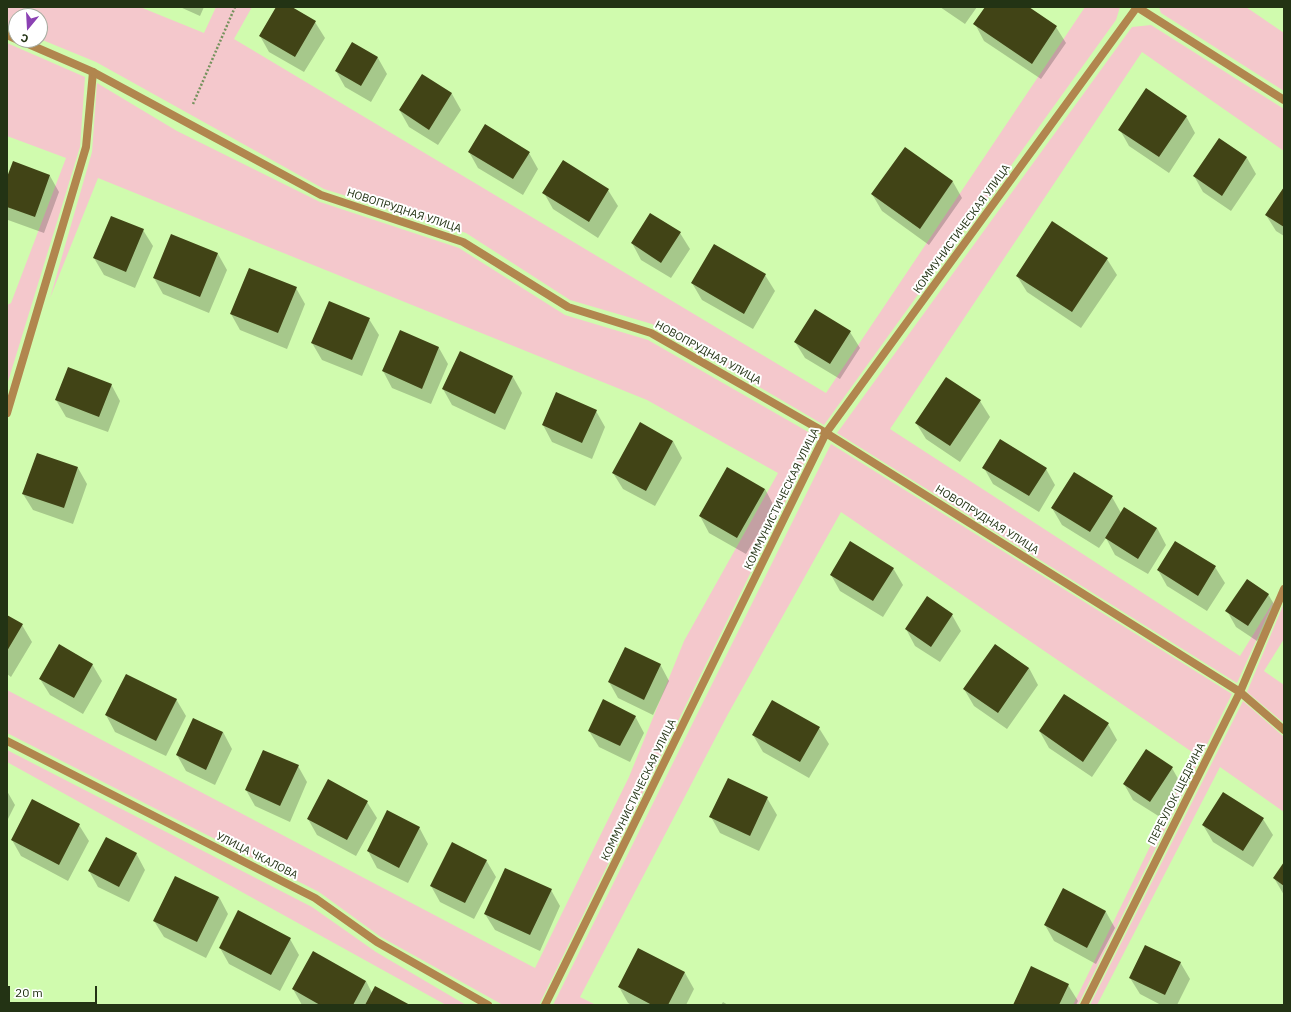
<!DOCTYPE html>
<meta charset="utf-8">
<style>
body{margin:0}
#map{position:relative;width:1291px;height:1012px;overflow:hidden;background:#d0fbae;font-family:"IBM Plex Sans",sans-serif}
canvas{display:block}
.frame{position:absolute;inset:0;border:8px solid #233314;pointer-events:none}
.north{position:absolute;left:8px;top:8px;width:40px;height:40px;box-sizing:border-box;background:#fff;border:1px solid #a7ada1;border-radius:50%;rotate:198deg;font-size:11px;font-weight:700;line-height:16px;text-align:center;color:#233314}
.north::after{content:'';display:block;margin:auto;width:14px;height:18px;background:#8b41b3;clip-path:polygon(50% 0,100% 100%,50% 72%,0 100%)}
.scale{position:absolute;left:8px;top:986px;width:89px;height:18px;box-sizing:border-box;border:2px solid #233314;border-top:0;padding-left:5px;font-size:12px;line-height:14px;white-space:nowrap;color:#233314;-webkit-text-stroke:3px #fff;paint-order:stroke}
</style>
<div id="map">
<canvas width="1291" height="1012"></canvas>
<div class="frame"></div>
<div class="north">С</div>
<div class="scale">20 m</div>
</div>
<script>
const context = document.querySelector('canvas').getContext('2d');
context.lineJoin = 'round';
function paint(path, color) { context.fillStyle = color; context.fill(path, 'evenodd'); }
const poly = rows => new Path2D(rows.map(r => 'M' + r).join(''));
function trace(path, color, width, dash) { context.strokeStyle = color; context.lineWidth = width; context.lineCap = dash ? 'butt' : 'round'; context.setLineDash(dash || []); context.stroke(path); }
function label(font, color, halo, rows, align = 'center') {
  context.font = font + ' "IBM Plex Sans",sans-serif'; context.lineWidth = 4; context.setLineDash([]); context.textBaseline = 'middle'; context.strokeStyle = halo; context.fillStyle = color; for (const [text, x, y, turn = 0] of rows) {
    context.save(); context.translate(x, y); context.rotate((+turn || 0) * Math.PI / 180); context.textAlign = isNaN(turn) ? turn : align; if (halo) context.strokeText(text, 0, 0); context.fillText(text, 0, 0); context.restore();
  }
}
paint(poly([
 [7,7,140,7,204,33,216,7,252,7,234,39,826,393,1085,7,1120,7,1116,20,824,425,652,324,570,300,466,233,324,189,96,62,40,39,40,16,16,16,16,29,7,25],
 [1159,7,1246,7,1284,33,1284,91,1161,13],
 [1151,25,1284,109,1284,151,1142,52,890,429,1240,656,1275,599,1237,683,837,433,1132,27],
 [7,43,85,77,80,147,7,385,7,305,11,303,66,158,7,136],
 [97,83,177,131,320,202,459,248,565,315,648,340,817,437,539,1005,503,1005,381,937,319,892,7,733,7,690,535,968,629,777,684,641,778,473,647,400,98,178,50,298,92,152],
 [831,444,1232,694,1078,1005,1073,1005,1195,754,841,512,728,714,580,997,596,1005,553,1005],
 [1284,603,1284,639,1264,671,1284,685,1284,723,1247,692],
 [1243,701,1284,737,1284,812,1220,767,1097,1005,1090,1005],
 [7,750,312,907,376,952,466,1005,446,1005,7,762]
]), '#f4c8cc');
paint(poly([
 [180,7,204,7,200,16],
 [277,7,290,7,315,22,325,38,304,72,269,52,260,36],
 [940,7,977,7,965,24],
 [986,7,1027,7,1056,27,1066,43,1041,79,984,41,975,24],
 [352,43,378,58,387,74,371,102,345,87,336,71],
 [422,75,452,94,461,110,438,145,409,127,400,111],
 [1186,116,1195,133,1169,173,1129,146,1120,130],
 [1219,140,1247,158,1256,174,1231,211,1203,192,1194,176],
 [905,148,953,182,962,198,929,245,882,211,872,194],
 [469,152,529,153,538,169,523,195,478,168],
 [50,176,59,192,44,233,8,220,7,180],
 [1284,188,1284,236,1276,231,1266,215],
 [608,190,618,206,598,238,553,209,544,193],
 [143,230,153,246,135,288,104,275,94,258],
 [680,233,690,249,671,278,641,260,632,243],
 [171,236,218,254,227,270,209,313,163,294,154,278],
 [1107,259,1117,275,1081,328,1027,292,1017,276],
 [765,275,775,291,753,329,702,300,692,283],
 [296,288,305,304,287,349,240,330,231,314],
 [369,319,379,335,362,376,322,360,312,343],
 [400,332,439,348,448,364,431,404,392,388,383,371],
 [850,332,860,348,840,379,805,358,795,342],
 [513,377,522,393,505,430,452,405,443,389],
 [111,384,120,401,108,432,66,417,56,400],
 [556,394,596,411,605,427,592,459,552,442,543,425],
 [980,401,990,417,960,462,926,439,916,423],
 [673,441,682,458,655,506,623,489,613,473],
 [78,468,87,484,73,524,33,510,23,494],
 [984,468,1046,469,1055,485,1039,512,993,484],
 [765,489,774,506,746,554,709,533,700,516],
 [1112,497,1121,513,1157,528,1166,545,1148,574,1115,555,1106,538,1099,548,1062,525,1052,508],
 [1215,567,1225,583,1207,611,1167,586,1158,570],
 [893,568,903,585,883,617,840,591,831,575],
 [1268,594,1278,611,1257,641,1236,627,1227,611],
 [952,615,961,631,940,662,915,646,906,629],
 [7,616,22,625,32,642,11,677,7,674],
 [995,645,1029,668,1038,685,1007,729,974,706,964,689],
 [92,664,102,681,83,714,50,695,40,679],
 [660,664,669,681,653,715,618,698,609,682],
 [126,675,176,699,186,716,166,756,115,732,106,715],
 [635,716,644,733,630,762,599,747,589,731],
 [1108,724,1117,740,1092,777,1049,748,1040,732],
 [819,728,829,744,809,778,763,752,753,735],
 [223,732,232,749,215,785,186,771,177,755],
 [298,766,307,782,290,822,255,806,246,790],
 [1172,768,1181,784,1160,817,1133,800,1124,784],
 [7,791,15,805,7,821],
 [1223,794,1263,819,1273,835,1253,867,1213,842,1203,825],
 [767,798,777,815,759,851,720,833,711,817],
 [367,802,377,818,356,856,317,835,308,819],
 [79,825,89,841,68,881,21,856,12,840],
 [419,827,428,844,408,883,377,868,368,851],
 [136,853,145,870,129,902,98,887,89,871],
 [486,860,496,877,474,919,440,902,431,886],
 [1284,864,1284,895,1274,878],
 [551,890,560,906,540,951,495,930,485,914],
 [1064,890,1106,912,1115,928,1096,964,1054,941,1045,925],
 [219,897,228,914,206,958,164,937,154,921],
 [290,939,299,955,280,991,229,964,220,948],
 [639,949,685,973,694,989,686,1005,632,1005,628,1003,619,987],
 [1180,962,1190,979,1177,1005,1161,1005,1140,994,1130,978],
 [366,981,372,993,407,1005,302,1005,293,989],
 [1068,985,1078,1001,1076,1005,1014,1005],
 [723,1002,728,1005,721,1005]
]), '#0003');
paint(poly([
 [276,7,292,7,316,21,295,57,259,36],
 [985,7,1029,7,1057,26,1032,64,973,24],
 [352,42,378,57,361,86,335,71],
 [422,74,452,93,429,130,399,110],
 [1146,88,1187,116,1159,157,1118,130],
 [485,124,530,152,513,179,468,152],
 [1219,138,1247,157,1222,196,1193,176],
 [905,147,953,181,920,229,871,194],
 [563,160,609,189,589,222,542,193],
 [13,161,50,175,35,217,7,207,7,177],
 [1284,187,1284,227,1265,215],
 [650,213,681,232,661,263,631,243],
 [111,216,144,229,126,272,93,258],
 [1052,221,1108,258,1072,312,1016,276],
 [171,234,218,253,200,297,153,278],
 [714,244,766,274,744,314,691,283],
 [249,268,297,287,278,333,230,314],
 [329,301,370,318,352,360,311,343],
 [815,309,851,331,830,364,794,342],
 [400,330,439,347,422,389,382,371],
 [460,351,513,376,495,414,442,389],
 [68,367,112,384,99,417,55,400],
 [946,377,981,400,950,446,915,423],
 [556,392,597,410,582,443,542,425],
 [640,422,673,441,646,491,612,473],
 [1000,439,1047,468,1029,496,982,468],
 [37,453,78,467,64,508,22,494],
 [727,467,765,489,737,538,699,516],
 [1074,472,1113,496,1090,532,1051,508],
 [1124,507,1157,528,1138,559,1105,538],
 [850,541,894,568,873,601,830,575],
 [1175,541,1216,566,1198,596,1157,570],
 [1247,579,1269,594,1248,626,1225,611],
 [927,596,953,614,931,647,905,629],
 [7,615,23,624,7,651],
 [59,644,93,664,74,698,39,679],
 [995,644,1029,668,998,713,963,689],
 [625,647,661,664,644,700,608,682],
 [126,674,177,699,156,741,105,715],
 [1064,694,1109,723,1083,762,1039,731],
 [603,699,636,716,620,746,588,731],
 [772,700,820,727,800,762,752,735],
 [193,718,223,732,206,770,176,755],
 [1146,749,1173,767,1150,802,1123,784],
 [263,750,299,765,280,806,245,790],
 [728,778,768,797,750,836,709,817],
 [328,779,368,801,347,840,307,819],
 [1223,792,1264,818,1243,851,1202,825],
 [32,799,80,824,59,865,11,840],
 [387,810,420,827,399,868,367,851],
 [106,837,137,853,119,887,88,871],
 [452,842,487,860,465,903,430,886],
 [1284,862,1284,886,1273,878],
 [505,868,552,889,530,935,484,914],
 [175,876,219,897,197,942,153,921],
 [1063,888,1106,911,1087,948,1044,925],
 [238,910,291,938,271,975,219,948],
 [1145,945,1181,962,1165,995,1129,978],
 [638,948,685,972,668,1005,652,1005,618,987],
 [313,951,366,981,353,1005,320,1005,292,989],
 [1031,966,1069,984,1059,1005,1013,1005],
 [375,986,410,1005,365,1005]
]), '#414416');
trace(poly([
 [193,104,235,7]
]), '#75925d', 2.5, [2, 2]);
trace(poly([
 [7,413,86,147,93,72]
]), '#b1864e', 8);
trace(poly([
 [1137,7,1284,100],
 [7,35,16,39],
 [19,40,93,72,321,195,463,242,568,307,651,333,826,433,1240,692,1284,730],
 [7,741,315,898,377,942,488,1005],
 [545,1005,826,433,1137,7],
 [1084,1005,1240,692,1284,589]
]), '#b1864e', 8);
label('11px', '#233314', '#fff', [
 ["НОВОПРУДНАЯ УЛИЦА",404,211,18],
 ["КОММУНИСТИЧЕСКАЯ УЛИЦА",962,229,-54],
 ["НОВОПРУДНАЯ УЛИЦА",708,353,29],
 ["КОММУНИСТИЧЕСКАЯ УЛИЦА",782,499,-64],
 ["НОВОПРУДНАЯ УЛИЦА",987,520,32],
 ["КОММУНИСТИЧЕСКАЯ УЛИЦА",639,790,-64],
 ["ПЕРЕУЛОК ЩЕДРИНА",1177,794,-63],
 ["УЛИЦА ЧКАЛОВА",257,856,27]
]);
</script>
